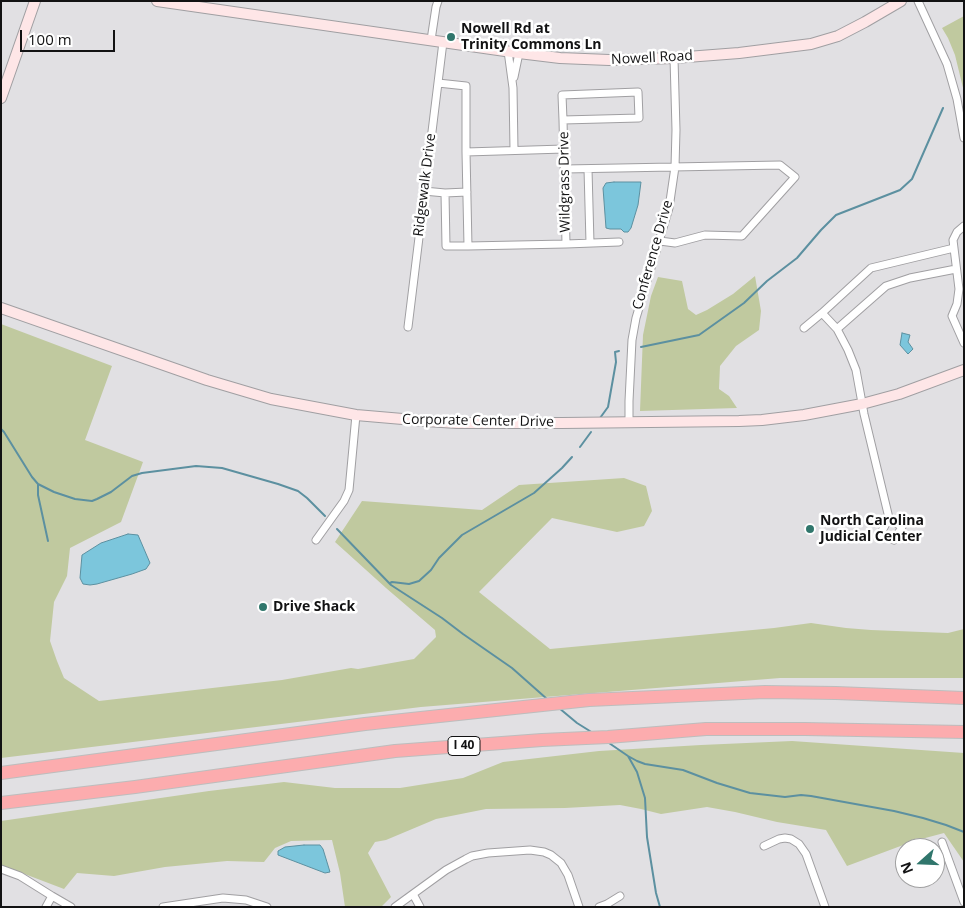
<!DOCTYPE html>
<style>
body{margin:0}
#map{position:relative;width:965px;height:908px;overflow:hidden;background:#e1e0e3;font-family:"Open Sans",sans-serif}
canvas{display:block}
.frame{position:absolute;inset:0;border:2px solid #121213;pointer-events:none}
.north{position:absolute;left:895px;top:838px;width:50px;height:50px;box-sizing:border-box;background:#fff;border:1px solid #a0a0a1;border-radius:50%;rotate:250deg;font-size:14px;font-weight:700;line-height:20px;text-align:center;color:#121213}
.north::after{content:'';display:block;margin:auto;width:18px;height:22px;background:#30766c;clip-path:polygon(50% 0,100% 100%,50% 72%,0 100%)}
.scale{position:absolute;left:20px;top:30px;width:95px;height:22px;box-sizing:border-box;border:2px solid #121213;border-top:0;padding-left:6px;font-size:15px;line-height:18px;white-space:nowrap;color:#121213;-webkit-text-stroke:4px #fff;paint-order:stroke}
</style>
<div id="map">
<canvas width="965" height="908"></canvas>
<div class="frame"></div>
<div class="north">N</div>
<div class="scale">100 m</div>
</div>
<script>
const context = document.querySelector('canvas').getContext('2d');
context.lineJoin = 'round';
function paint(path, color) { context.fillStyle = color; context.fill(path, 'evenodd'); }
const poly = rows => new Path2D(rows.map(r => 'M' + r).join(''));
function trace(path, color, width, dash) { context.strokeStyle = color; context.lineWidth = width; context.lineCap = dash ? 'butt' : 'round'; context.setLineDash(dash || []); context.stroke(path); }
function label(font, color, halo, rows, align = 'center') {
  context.font = font + ' "Open Sans",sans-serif'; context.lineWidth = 5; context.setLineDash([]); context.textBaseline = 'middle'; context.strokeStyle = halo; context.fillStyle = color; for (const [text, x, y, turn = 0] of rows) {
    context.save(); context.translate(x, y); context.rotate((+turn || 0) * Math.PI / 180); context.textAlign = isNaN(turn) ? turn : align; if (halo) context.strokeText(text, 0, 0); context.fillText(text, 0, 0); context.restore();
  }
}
paint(poly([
 [964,16,964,92,955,55,948,38,942,28],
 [755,276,761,311,759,330,736,346,720,366,719,389,729,396,737,408,640,411,643,335,651,296,658,277,682,281,688,309,696,315,707,310,733,294],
 [1,324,112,366,85,440,143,462,121,522,70,548,67,576,54,602,50,641,57,661,64,678,99,701,282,680,351,668,358,669,414,659,436,637,435,630,386,588,335,542,362,501,482,510,519,485,624,478,646,486,652,511,644,526,617,532,552,518,479,592,550,649,774,628,811,623,846,628,871,630,948,633,964,629,964,678,780,678,421,707,1,758],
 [792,741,964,753,964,862,944,833,914,841,847,866,826,830,777,822,735,812,707,807,661,814,641,809,620,805,565,808,486,809,436,819,386,840,375,842,368,853,391,897,381,907,345,907,340,873,332,840,291,841,275,848,264,862,227,861,165,867,114,876,77,873,64,889,1,865,1,821,209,791,284,782,335,788,400,788,463,778,503,762,599,751,701,745]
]), '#c0c99f');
const water = poly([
 [614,182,641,182,638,205,631,228,628,232,624,232,621,229,610,229,606,228,603,188,606,183,614,182],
 [902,333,910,335,908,342,913,349,908,354,900,345,902,333],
 [128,534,138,535,150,563,146,569,132,574,97,584,90,585,83,584,80,578,82,555,101,543,128,534],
 [304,845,320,845,323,849,330,872,325,873,278,855,278,851,285,847,304,845]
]);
paint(water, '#7cc6dc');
trace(water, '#5c90a0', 1);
trace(poly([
 [641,347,699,335,744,303,767,281,797,258,821,230,836,215,900,190,912,179,943,108],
 [600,418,608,407,616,362,615,352,619,351],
 [1,429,4,432,32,477,38,484,54,492,75,499,92,501,97,499,111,492,132,476,142,473,196,466,222,468,278,484,298,491,307,498,325,516],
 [580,447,591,432],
 [38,485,38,495,48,541],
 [337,529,391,585,442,618,463,634,512,668,547,699],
 [390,583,392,582,409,584,419,581,431,570,439,558,462,535,534,493,562,468,572,457],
 [559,708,577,723,593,733],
 [609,743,628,756,637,761,645,764,683,770,717,783,750,793,785,797,801,795,811,796,894,811,923,818,946,825,964,832],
 [628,756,637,772,645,798,647,837,656,893,660,907]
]), '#5c90a0', 2);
const street = poly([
 [918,1,947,64,957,99,964,138],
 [431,40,436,7,438,1],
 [508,51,513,88,514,150],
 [514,77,519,53],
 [438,83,466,86,466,152,468,246,566,244,563,120,639,118,638,92,562,95,563,120],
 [466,152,564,149],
 [565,169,780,165,795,177,742,236,705,235,675,243,660,241],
 [588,169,590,243],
 [424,191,445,193,467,192],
 [445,193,446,246,468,246],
 [964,226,957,232,953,240,959,289,957,304,952,316,964,343],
 [566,244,619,242],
 [408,327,443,42],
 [804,328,822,313],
 [837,329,822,313,871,268,954,248],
 [629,423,629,401,632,340,636,318,669,208,675,167,676,130,674,58],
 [889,518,902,527,894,540,881,533,889,518,864,414,856,370,848,350,837,329,886,286,910,278,956,269],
 [316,540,344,501,349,490,356,415],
 [942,842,964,902],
 [764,846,779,839,785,838,791,839,799,844,806,854,825,907],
 [1,869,20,876,52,896,71,907],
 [413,894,420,907],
 [46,907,52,896],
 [163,907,223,898,246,900,267,907],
 [395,907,446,870,466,859,472,856,488,853,530,850,544,852,551,855,561,863,568,875,579,907],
 [599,907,607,904,620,896]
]);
const secondary = poly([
 [157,1,519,53,560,58,609,60,674,58,739,53,811,44,838,36,865,22,901,1],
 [1,98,35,1],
 [1,308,207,380,271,399,356,415,426,421,457,423,562,423,739,421,762,420,804,415,862,404,899,394,964,370]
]);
const highway = poly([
 [1,773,365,724,589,700,765,692,836,693,964,698],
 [1,803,135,787,395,751,542,740,608,737,706,729,805,729,964,732]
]);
trace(street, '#a09fa2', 9);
trace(secondary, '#a09fa2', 12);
trace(highway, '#bdbdbd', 14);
trace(street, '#fff', 7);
trace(secondary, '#fee6e7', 10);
trace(highway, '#fcacae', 12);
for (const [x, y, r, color] of [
 [451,37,5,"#30766c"],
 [810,529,5,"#30766c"],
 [263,607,5,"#30766c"]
]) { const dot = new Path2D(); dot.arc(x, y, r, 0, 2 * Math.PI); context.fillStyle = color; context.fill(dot); trace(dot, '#fff', 2); }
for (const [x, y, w] of [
 [464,746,32]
]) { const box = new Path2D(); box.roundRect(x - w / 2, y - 9.5, w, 19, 4); context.fillStyle = '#fff'; context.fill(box); trace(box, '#121213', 1); }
label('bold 12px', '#121213', null, [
 ["I 40",464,746]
]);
label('bold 14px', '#121213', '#fff', [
 ["Nowell Rd at",461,29],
 ["Trinity Commons Ln",461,45],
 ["North Carolina",820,521],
 ["Judicial Center",820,537],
 ["Drive Shack",273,607]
], 'left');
label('14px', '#121213', '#fff', [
 ["Nowell Road",652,58,-3],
 ["Wildgrass Drive",565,182,-91],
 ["Ridgewalk Drive",425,185,-83],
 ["Conference Drive",653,255,-74],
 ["Corporate Center Drive",478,421,1]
]);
</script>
